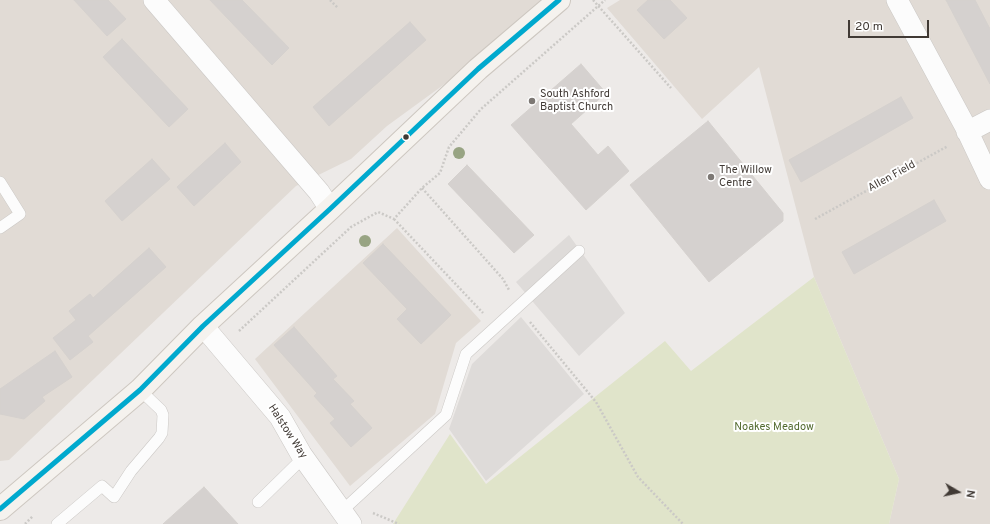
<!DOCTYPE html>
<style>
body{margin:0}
#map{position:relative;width:990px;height:524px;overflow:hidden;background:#edeae8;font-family:Overpass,sans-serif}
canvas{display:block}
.north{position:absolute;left:938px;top:472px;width:40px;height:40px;-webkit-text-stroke:3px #fff;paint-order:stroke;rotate:99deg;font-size:11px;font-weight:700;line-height:16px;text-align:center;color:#413a35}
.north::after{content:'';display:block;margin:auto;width:14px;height:18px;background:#413a35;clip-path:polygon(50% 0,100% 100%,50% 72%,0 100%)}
.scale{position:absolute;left:848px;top:20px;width:81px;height:18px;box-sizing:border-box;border:2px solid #413a35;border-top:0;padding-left:5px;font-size:12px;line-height:14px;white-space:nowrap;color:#413a35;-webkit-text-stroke:3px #fff;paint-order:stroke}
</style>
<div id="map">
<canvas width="990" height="524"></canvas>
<div class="north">N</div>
<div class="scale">20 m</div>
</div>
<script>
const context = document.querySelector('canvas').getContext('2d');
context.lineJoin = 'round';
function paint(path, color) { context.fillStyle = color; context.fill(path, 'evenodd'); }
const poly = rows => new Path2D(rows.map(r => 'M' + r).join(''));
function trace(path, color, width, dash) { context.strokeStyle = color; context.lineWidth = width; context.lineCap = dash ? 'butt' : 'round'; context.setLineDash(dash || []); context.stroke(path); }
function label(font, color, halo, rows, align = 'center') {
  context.font = font + ' Overpass,sans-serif'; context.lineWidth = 4; context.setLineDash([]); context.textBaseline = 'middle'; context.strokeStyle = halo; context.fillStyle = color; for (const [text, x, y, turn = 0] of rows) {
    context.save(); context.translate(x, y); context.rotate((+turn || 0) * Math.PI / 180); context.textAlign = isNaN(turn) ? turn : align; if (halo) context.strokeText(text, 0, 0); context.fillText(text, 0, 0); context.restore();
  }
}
paint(poly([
 [0,0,560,0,387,126,351,159,296,186,9,460,0,461],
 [620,0,990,0,990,524,889,524,899,479,814,277,759,67,702,119,607,8],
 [397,228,481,321,456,343,435,414,350,486,255,359]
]), '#e1dbd5');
paint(poly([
 [814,277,899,479,889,524,393,524,450,434,486,484,665,341,691,371]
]), '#e0e4ca');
paint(poly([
 [569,235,625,313,579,356,516,282],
 [521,317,584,394,486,481,449,429,472,364]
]), '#dedbd9');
const building = poly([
 [74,0,108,0,126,19,107,36,74,0],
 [210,0,242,0,289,48,272,65,210,0],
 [648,0,670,0,687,18,664,39,637,10,648,0],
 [946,0,975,0,990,29,990,84,946,0],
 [410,22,426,40,329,126,313,107,410,22],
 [122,39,188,109,169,127,103,57,122,39],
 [581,64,606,93,571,124,598,155,608,146,629,171,586,210,511,125,581,64],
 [901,97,913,118,801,182,789,160,901,97],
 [708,121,783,213,783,221,709,282,630,185,708,121],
 [225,143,241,162,194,206,177,187,225,143],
 [152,159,170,179,122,221,105,201,152,159],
 [467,165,534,235,514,253,448,184,467,165],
 [934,200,946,221,854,274,842,252,934,200],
 [383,244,451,315,421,344,397,319,407,309,363,263,383,244],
 [149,248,166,267,88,336,93,342,70,360,53,338,76,320,69,311,90,294,93,298,149,248],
 [294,327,337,376,333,379,354,401,350,404,372,428,351,447,330,423,335,419,314,396,317,393,274,345,294,327],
 [55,351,72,377,42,397,45,401,24,419,0,414,0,389,55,351],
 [204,487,238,524,163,524,204,487]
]);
paint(building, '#d5d1cf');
trace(building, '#d5d1ce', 1);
const service = poly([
 [0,182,20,214,0,228],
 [258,502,304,457],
 [342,511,446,415,466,354,579,251],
 [57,524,102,486,114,497,131,471,159,438,162,433,163,415,161,410,140,390]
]);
const minor = poly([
 [154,0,319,192,330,209],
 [897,0,965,126,990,179],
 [967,132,990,120],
 [203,326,280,417,301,454,351,524]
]);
const secondary = poly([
 [0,509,140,390,203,326,330,209,478,69,559,0]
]);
trace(service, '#cbc8c5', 12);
trace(minor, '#cbc8c5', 22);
trace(secondary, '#cdc7c0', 24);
trace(poly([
 [330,0,338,8],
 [593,0,671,88],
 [422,188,503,279,509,290],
 [394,219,483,313],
 [815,219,948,146],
 [530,322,596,402,638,477,683,524],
 [239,331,351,227,378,212,394,219,422,188,440,173,449,147,481,109,605,0],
 [373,513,399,524],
 [25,524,33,516]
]), '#cbc9c6', 2.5, [2, 2]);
trace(service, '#fcfcfc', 11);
trace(minor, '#fcfcfc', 21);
trace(secondary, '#f5f2ee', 22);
trace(poly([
 [0,509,140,390,203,326,330,209,478,69,559,0]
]), '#00a9ce', 5);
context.fillStyle = '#98a483';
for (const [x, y] of [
 [459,153],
 [365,241]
]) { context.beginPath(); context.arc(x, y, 6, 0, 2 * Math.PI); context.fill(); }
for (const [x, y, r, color] of [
 [532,101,4,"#7d7874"],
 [406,137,3.5,"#413a35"],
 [711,177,4,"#7d7874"]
]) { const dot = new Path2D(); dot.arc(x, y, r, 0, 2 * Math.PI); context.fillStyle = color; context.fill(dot); trace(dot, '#fff', 1.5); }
label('11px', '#413a35', '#fff', [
 ["South Ashford",540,95],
 ["Baptist Church",540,108],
 ["The Willow",719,171],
 ["Centre",719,184]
], 'left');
label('11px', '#413a35', '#fff', [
 ["Allen Field",892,177,-29],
 ["Halstow Way",287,432,57]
]);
label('11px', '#536b30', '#fff', [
 ["Noakes Meadow",774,428]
]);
</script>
